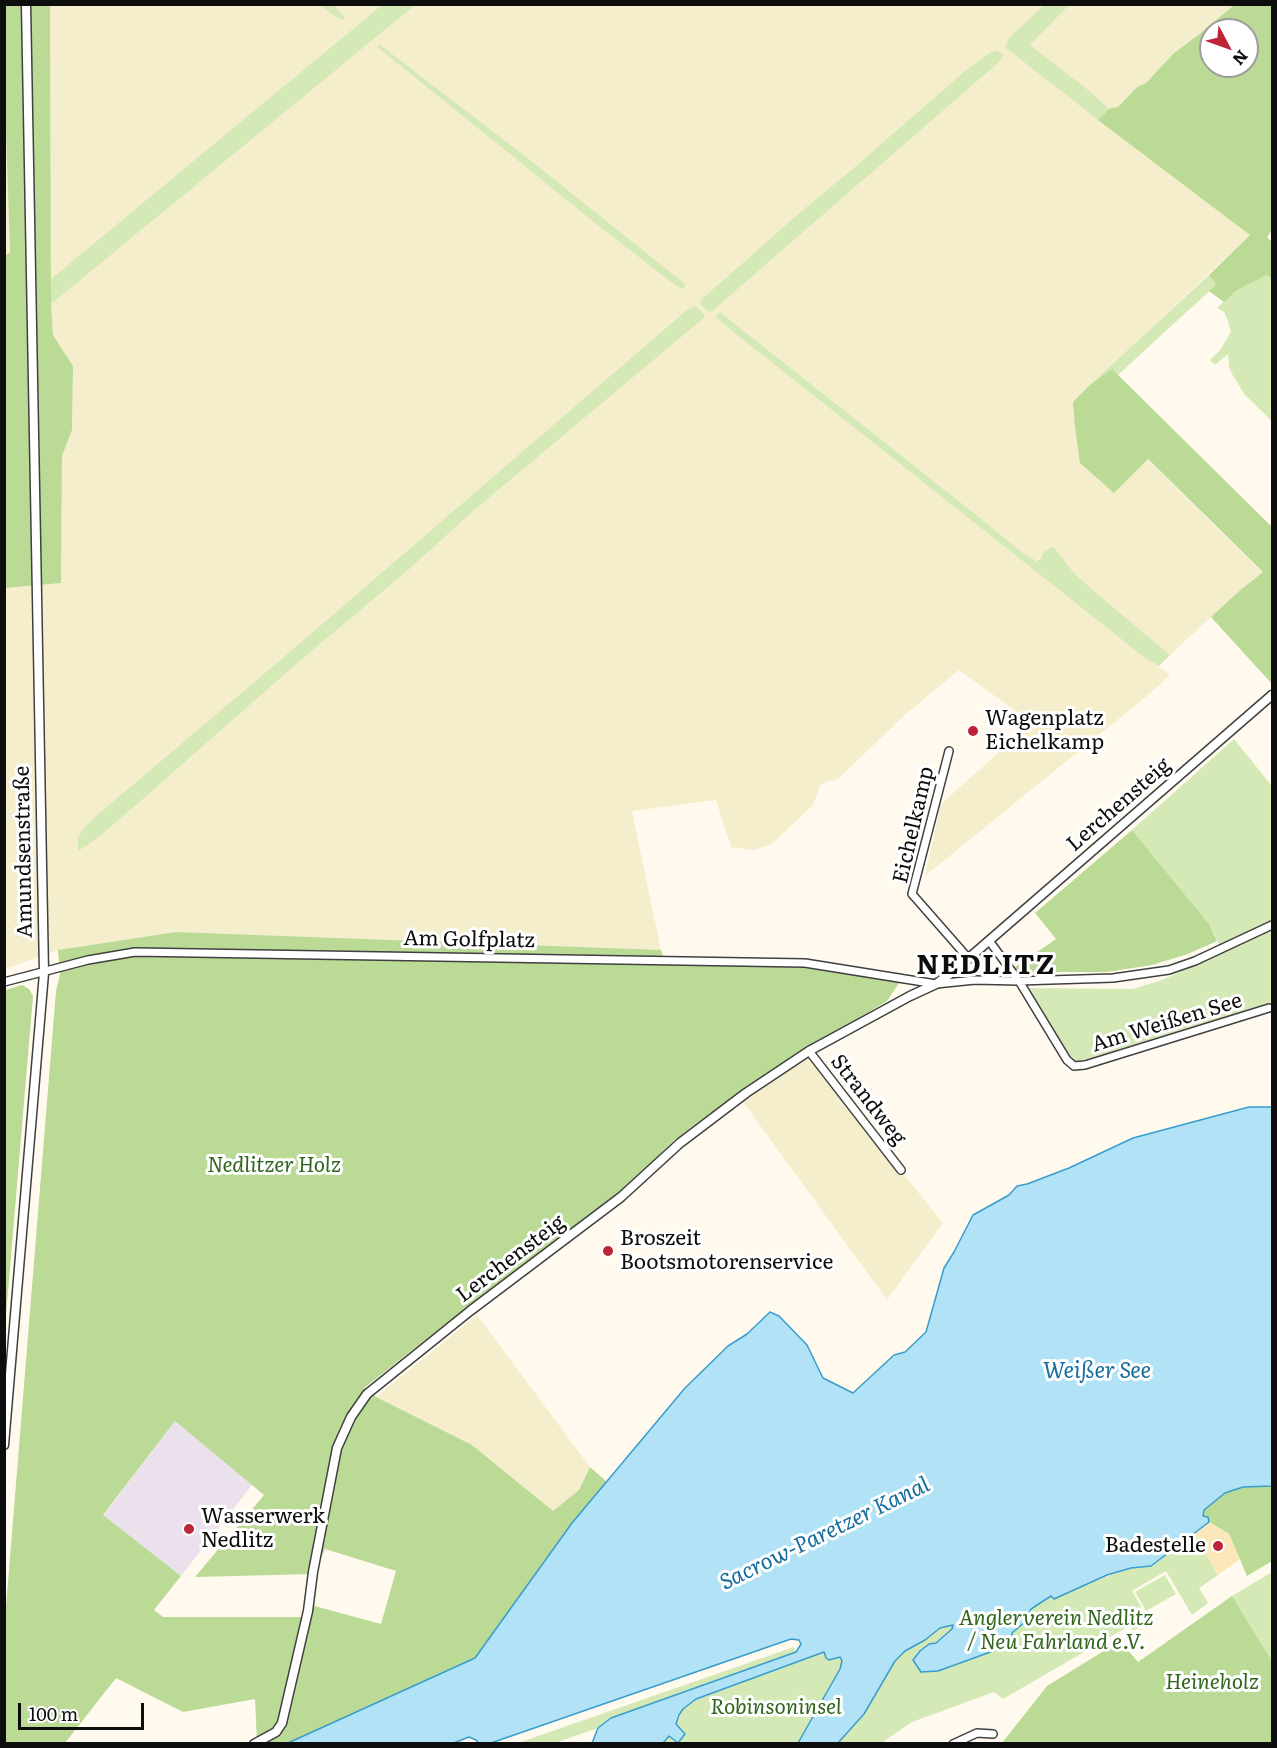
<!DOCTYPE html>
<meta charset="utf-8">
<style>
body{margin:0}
#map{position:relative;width:1277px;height:1748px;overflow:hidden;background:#fffaed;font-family:Literata,serif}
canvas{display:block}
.frame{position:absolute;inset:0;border:6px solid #0d0d0d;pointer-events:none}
.north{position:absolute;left:1199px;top:18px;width:60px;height:60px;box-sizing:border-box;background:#fff;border:2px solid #9e9e9e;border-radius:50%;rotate:131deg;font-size:16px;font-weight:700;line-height:24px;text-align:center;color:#0d0d0d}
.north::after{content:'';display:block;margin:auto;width:21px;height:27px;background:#bd2437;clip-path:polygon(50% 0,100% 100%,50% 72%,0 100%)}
.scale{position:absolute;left:18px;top:1703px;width:126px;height:27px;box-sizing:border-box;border:3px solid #0d0d0d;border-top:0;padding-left:8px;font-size:18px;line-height:21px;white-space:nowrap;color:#0d0d0d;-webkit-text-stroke:4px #fff;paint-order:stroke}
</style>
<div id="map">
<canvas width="1277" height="1748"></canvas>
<div class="frame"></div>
<div class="north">N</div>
<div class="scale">100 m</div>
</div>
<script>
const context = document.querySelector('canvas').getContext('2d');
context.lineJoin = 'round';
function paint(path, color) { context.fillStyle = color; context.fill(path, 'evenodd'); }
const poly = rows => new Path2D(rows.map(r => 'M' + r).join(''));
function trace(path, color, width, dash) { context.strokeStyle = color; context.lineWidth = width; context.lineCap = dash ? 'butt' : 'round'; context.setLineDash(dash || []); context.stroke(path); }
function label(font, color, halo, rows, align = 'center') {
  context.font = font + ' Literata,serif'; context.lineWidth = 6; context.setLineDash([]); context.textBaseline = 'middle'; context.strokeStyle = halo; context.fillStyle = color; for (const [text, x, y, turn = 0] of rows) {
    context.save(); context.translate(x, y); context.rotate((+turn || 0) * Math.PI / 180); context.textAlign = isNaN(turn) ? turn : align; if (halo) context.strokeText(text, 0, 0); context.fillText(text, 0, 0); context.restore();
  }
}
paint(poly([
 [175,1421,252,1485,181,1576,103,1516]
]), '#eae1ec');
paint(poly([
 [5,4,5,104,10,252,5,257],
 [50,5,1234,5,1202,32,1173,54,1145,84,1137,87,1118,107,1250,235,1073,402,1147,459,1263,573,1238,592,1170,655,1095,592,1074,573,1054,547,1035,561,1024,555,974,513,720,312,715,314,900,464,1170,675,1153,691,925,876,941,804,1032,723,959,670,906,714,838,779,821,784,813,805,772,844,754,850,731,847,716,800,632,811,661,950,176,932,58,950,5,969,5,588,61,583,62,456,72,430,73,366,53,335,51,304],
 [809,1057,943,1223,887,1300,743,1102],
 [477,1315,590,1467,579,1490,553,1511,472,1445,376,1397]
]), '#f5eecd');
paint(poly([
 [319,5,333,5,345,17,343,20,338,18],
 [382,5,415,5,51,304,51,279],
 [1044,5,1069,5,1030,45,1088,90,1109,109,1098,120,1005,47,1009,38],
 [379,44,530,160,684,283,685,287,681,289,663,276,599,226,381,50,378,47],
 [997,51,1004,55,999,62,712,311,709,312,700,304,702,299,803,210,848,173,965,71,991,52],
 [1209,275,1216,285,1118,375,1111,370,1091,384],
 [1267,275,1272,279,1272,421,1245,395,1232,374,1229,367,1228,354,1215,365,1210,360,1220,350,1231,332,1227,319,1224,312,1217,308,1237,290],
 [695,306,704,314,704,318,699,322,473,511,407,571,296,664,136,805,96,839,78,851,78,838,83,829,96,816,277,663,687,310],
 [720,312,974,513,1025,555,1036,561,1040,559,1045,551,1054,547,1074,573,1095,592,1170,655,1159,666,1144,657,736,334,715,316],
 [1234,739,1272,786,1272,1002,1074,1063,1027,988,1133,989,1162,980,1223,952,1209,924,1132,830],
 [1194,1533,1218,1575,1199,1588,1208,1603,1192,1615,1166,1571,1132,1591,1149,1621,1133,1631,1129,1626,1003,1699,994,1692,912,1722,881,1743,838,1744,864,1714,895,1661,905,1651,925,1640,940,1628,953,1624,952,1629,935,1643,928,1644,920,1651,914,1660,938,1671,996,1650,1012,1633,1025,1622,1030,1609,1052,1596,1131,1568,1151,1565],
 [1272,1572,1272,1661,1232,1596],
 [1165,1575,1176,1594,1146,1611,1135,1592],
 [794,1647,796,1652,611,1718,598,1728,555,1743,515,1744],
 [825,1652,836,1658,840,1657,842,1661,840,1669,798,1743,663,1744,669,1736,685,1734,676,1724,683,1709,696,1699]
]), '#d5e9b7');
paint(poly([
 [5,5,50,5,51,304,53,335,73,366,72,430,62,456,61,583,5,588,4,257,10,252,5,104],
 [1234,5,1272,5,1272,230,1267,237,1272,242,1272,279,1267,275,1237,290,1224,302,1209,291,1216,285,1209,275,1250,235,1098,120,1109,109,1118,107,1137,87,1146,83,1173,54,1202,32],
 [1211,30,1247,30,1247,66,1211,66],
 [1112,369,1272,527,1272,684,1211,617,1238,592,1263,572,1148,459,1114,493,1080,463,1075,427,1073,402,1091,384],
 [1132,830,1209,924,1217,941,1188,954,1152,965,1107,972,1019,972,1015,967,1056,939,1035,913],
 [176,932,661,950,665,963,791,966,878,976,894,980,899,983,887,1001,772,1070,694,1125,672,1142,645,1169,569,1236,467,1307,364,1388,376,1397,472,1445,553,1511,579,1490,590,1467,607,1482,550,1553,475,1658,288,1743,257,1743,255,1699,183,1712,116,1678,65,1743,5,1744,5,1619,56,991,60,974,58,950],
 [175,1421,264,1495,195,1577,314,1574,325,1549,396,1571,381,1624,311,1605,302,1617,163,1617,154,1610,181,1576,103,1515],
 [22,985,29,989,33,996,5,1327,5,990],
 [1272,1486,1272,1561,1247,1576,1229,1534,1209,1522,1208,1517,1203,1517,1204,1510,1225,1493,1243,1487],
 [1232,1596,1272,1661,1272,1743,1002,1743,1047,1686,1120,1641,1138,1662]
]), '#bada96');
paint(poly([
 [1209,1522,1229,1534,1240,1559,1218,1575,1194,1533]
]), '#fbe7b9');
const water = poly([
 [1249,1107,1272,1107,1272,1486,1243,1487,1225,1493,1204,1510,1203,1516,1208,1517,1209,1522,1151,1566,1131,1568,1107,1575,1054,1599,1051,1596,1031,1609,1025,1622,1012,1633,1013,1638,996,1650,938,1671,921,1672,913,1660,920,1651,929,1644,936,1643,952,1629,953,1625,940,1628,925,1640,905,1651,895,1661,864,1714,838,1743,798,1743,840,1669,842,1661,840,1657,829,1660,826,1658,824,1652,696,1699,683,1709,679,1715,676,1724,685,1734,678,1743,669,1736,663,1743,592,1743,598,1728,611,1718,796,1652,801,1644,799,1640,791,1639,491,1743,479,1743,476,1740,469,1737,451,1744,288,1743,475,1658,572,1523,685,1388,728,1346,747,1334,770,1312,779,1316,807,1345,823,1378,853,1393,894,1355,905,1352,926,1332,944,1268,954,1252,973,1215,1009,1195,1017,1186,1027,1184,1069,1168,1133,1138,1249,1107]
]);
paint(water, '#b1e2f6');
trace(water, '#389dce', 1.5);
const minor = poly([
 [949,751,912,894,969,959],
 [990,942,1019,981,1067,1060,1074,1066,1085,1065,1269,1008],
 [4,982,88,960,135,952,805,963,936,984,975,980,1019,981,1113,978,1169,970,1195,961,1272,925],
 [809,1051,901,1170],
 [953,1744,977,1733,993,1734]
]);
const tertiary = poly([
 [4,1445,44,973,26,4],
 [254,1744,276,1732,282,1723,308,1611,313,1572,337,1448,351,1417,367,1394,470,1311,621,1197,680,1143,746,1093,809,1051,910,996,936,984,954,971,1272,695]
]);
trace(minor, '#404040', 10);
trace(tertiary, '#404040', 11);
trace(minor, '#fff', 7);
trace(tertiary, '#fff', 8);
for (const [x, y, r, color] of [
 [973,731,6,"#bd2437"],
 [608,1251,6,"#bd2437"],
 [189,1529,6,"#bd2437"],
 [1218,1546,6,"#bd2437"]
]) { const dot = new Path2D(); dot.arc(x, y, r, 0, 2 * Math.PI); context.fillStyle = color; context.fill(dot); trace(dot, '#fff', 2); }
label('21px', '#0d0d0d', '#fff', [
 ["Wagenplatz",985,719],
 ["Eichelkamp",985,743],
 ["Broszeit",620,1239],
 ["Bootsmotorenservice",620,1263],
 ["Wasserwerk",201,1517],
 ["Nedlitz",201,1541],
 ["Badestelle",1206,1546,"right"]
], 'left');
label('21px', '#0d0d0d', '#fff', [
 ["Lerchensteig",1119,805,-41],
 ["Eichelkamp",914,825,-77],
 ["Amundsenstraße",24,852,-91],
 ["Am Golfplatz",469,940,1],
 ["Am Weißen See",1167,1023,-17],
 ["Strandweg",868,1100,52],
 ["Lerchensteig",511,1259,-37]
]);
label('italic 21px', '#31651d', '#fff', [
 ["Nedlitzer Holz",274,1166],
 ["Anglerverein Nedlitz",1056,1619],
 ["/ Neu Fahrland e.V.",1056,1643],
 ["Heineholz",1212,1683],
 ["Robinsoninsel",776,1708]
]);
label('italic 22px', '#166d9f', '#fff', [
 ["Weißer See",1097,1372],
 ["Sacrow-Paretzer Kanal",825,1534,-26]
]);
context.letterSpacing = '1.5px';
label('bold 27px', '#0d0d0d', '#fff', [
 ["NEDLITZ",986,966]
]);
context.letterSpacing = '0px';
</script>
